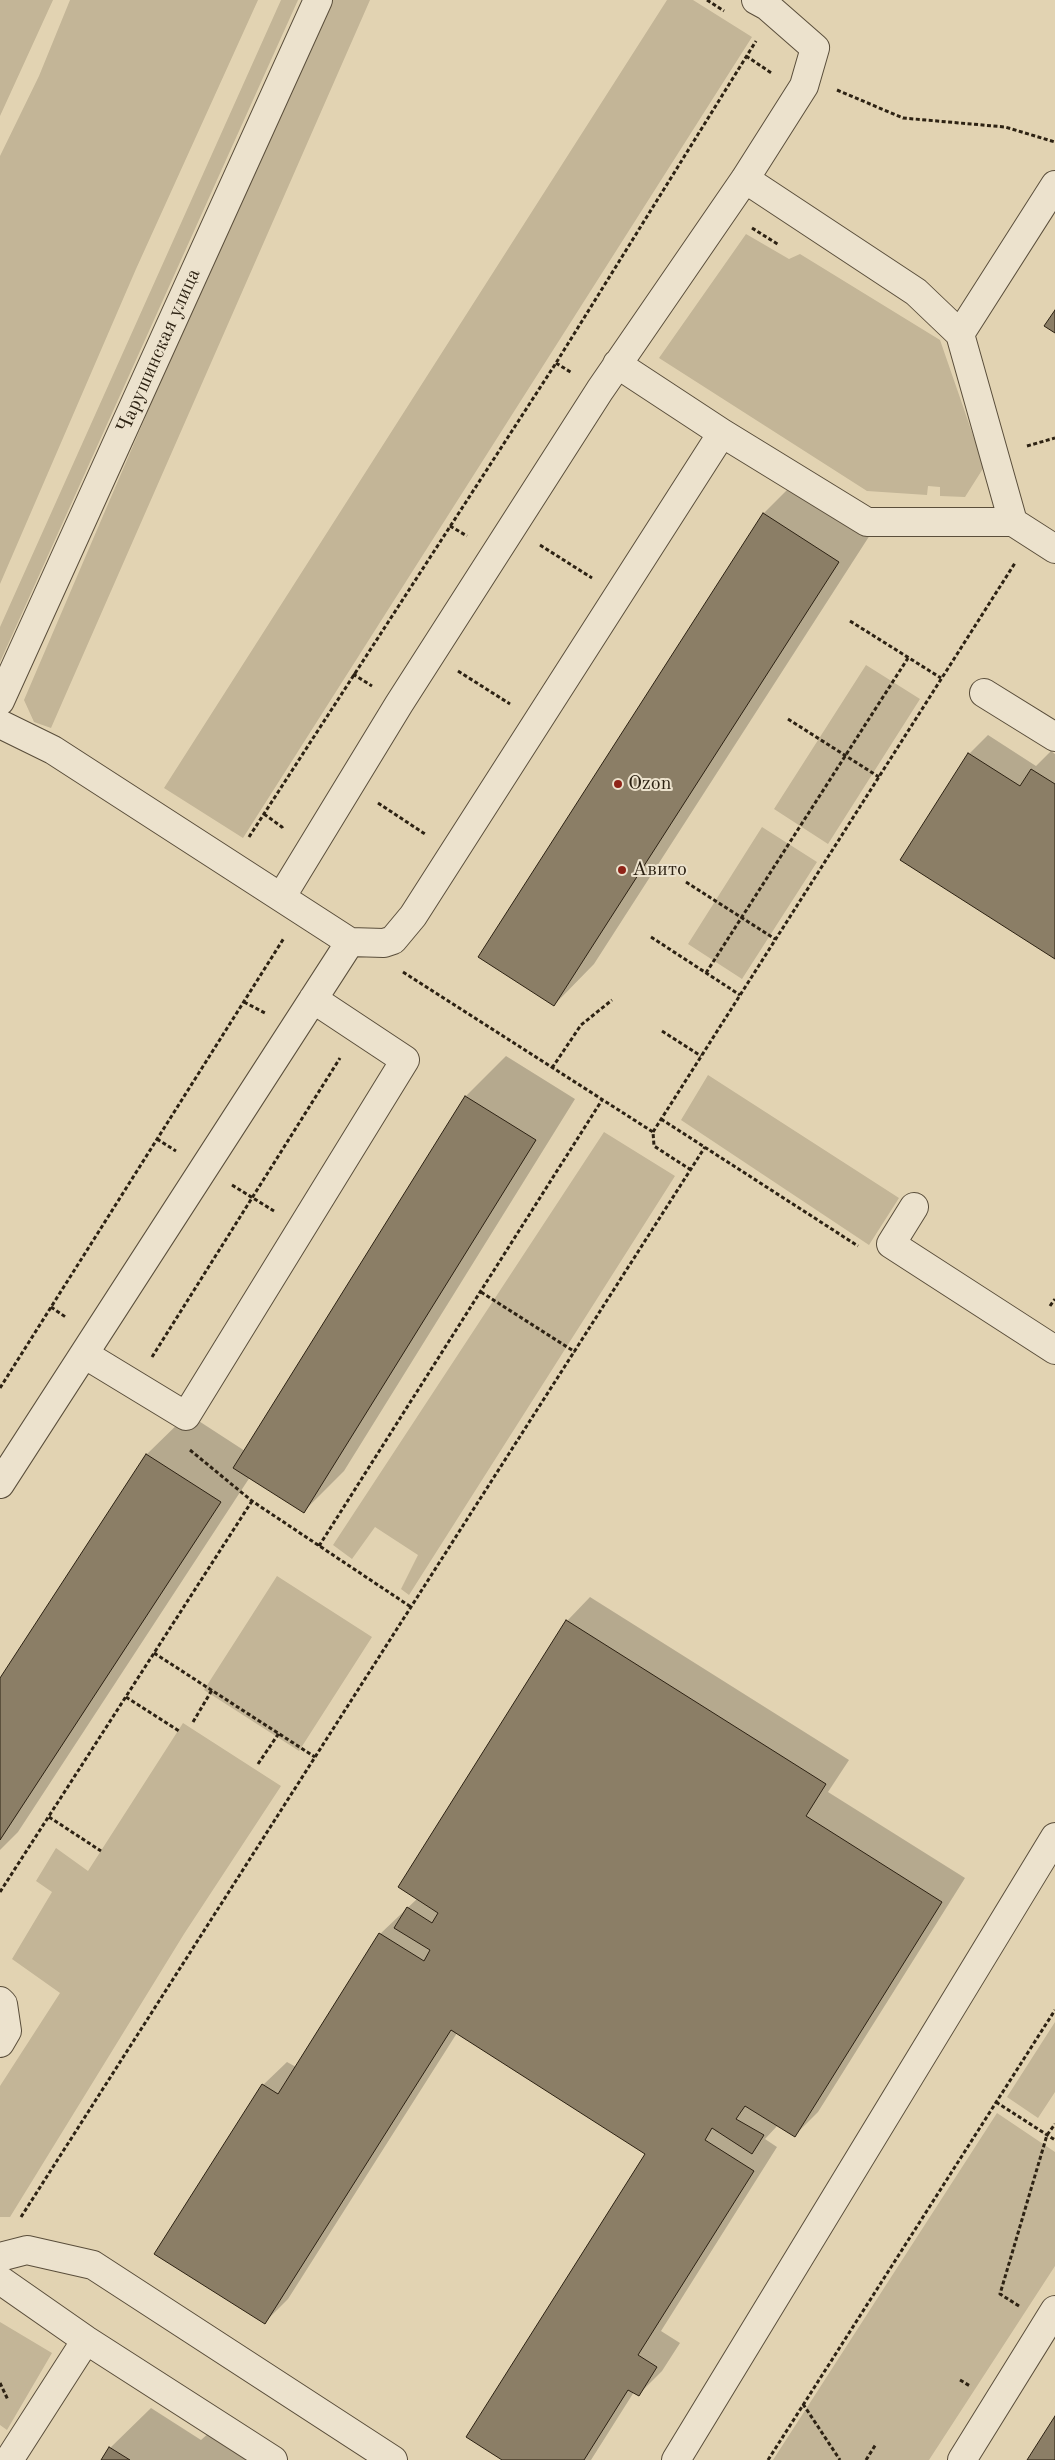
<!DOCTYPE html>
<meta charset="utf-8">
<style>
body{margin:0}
canvas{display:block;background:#e2d3b2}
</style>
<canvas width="1055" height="2460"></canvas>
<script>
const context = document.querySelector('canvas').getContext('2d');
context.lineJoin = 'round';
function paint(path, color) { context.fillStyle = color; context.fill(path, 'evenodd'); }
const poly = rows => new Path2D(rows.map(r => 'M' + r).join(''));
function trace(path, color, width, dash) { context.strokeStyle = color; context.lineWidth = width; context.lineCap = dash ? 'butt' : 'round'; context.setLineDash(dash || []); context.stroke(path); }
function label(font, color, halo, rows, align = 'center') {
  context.font = font + ' "Old Standard TT",serif'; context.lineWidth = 4; context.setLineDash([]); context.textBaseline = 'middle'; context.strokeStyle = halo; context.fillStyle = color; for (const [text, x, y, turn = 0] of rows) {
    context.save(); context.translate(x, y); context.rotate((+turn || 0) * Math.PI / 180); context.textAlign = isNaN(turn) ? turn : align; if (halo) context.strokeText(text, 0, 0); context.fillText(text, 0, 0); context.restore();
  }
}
paint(poly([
 [0,0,53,0,0,116],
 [70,0,258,0,136,269,0,584,0,156,39,76],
 [281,0,298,0,0,662,0,627],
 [328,0,370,0,51,728,34,722,24,700,217,250],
 [667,0,693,0,752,37,243,838,164,788],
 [746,234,789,259,800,254,940,340,984,467,965,497,940,496,940,487,928,486,927,495,867,491,659,358],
 [866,665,920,699,828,844,774,809],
 [762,827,817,862,742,979,688,944],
 [708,1075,899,1198,869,1245,681,1120],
 [604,1132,675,1176,409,1595,401,1589,418,1555,375,1527,352,1559,333,1545],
 [277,1576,372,1637,299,1751,204,1690],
 [183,1723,281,1786,184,1934,10,2217,0,2217,0,2086,60,1993,12,1959,52,1892,36,1881,56,1848,88,1871],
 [1055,2022,1055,2092,1038,2118,1007,2097],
 [997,2113,1055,2152,1055,2266,929,2460,773,2460],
 [0,2322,52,2353,7,2430,0,2425]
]), '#c3b597');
paint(poly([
 [804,473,879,521,594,964,554,1005,480,957,764,513],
 [988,735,1036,766,1051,751,1055,754,1055,958,969,754],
 [506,1056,575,1099,344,1471,304,1511,250,1477,18,1832,0,1850,0,1680,147,1454,188,1414,245,1451,466,1096],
 [590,1597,849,1760,828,1792,965,1878,818,2112,794,2136,778,2125,765,2139,777,2147,661,2331,680,2343,662,2371,639,2394,634,2392,591,2460,504,2460,647,2154,457,2033,288,2299,264,2323,263,2085,287,2062,296,2067,380,1934,418,1898,567,1621],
 [151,2408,201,2440,210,2432,254,2460,103,2460,110,2448]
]), '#0003');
const building = poly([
 [1055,310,1055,333,1044,326,1055,310],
 [763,513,839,562,554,1006,478,957,763,513],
 [968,753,1020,786,1031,769,1055,784,1055,959,900,860,968,753],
 [465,1096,536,1140,304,1513,233,1468,465,1096],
 [146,1454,221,1502,0,1840,0,1678,146,1454],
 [566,1620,826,1784,806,1816,942,1902,795,2137,745,2106,736,2119,764,2135,752,2154,712,2128,705,2140,754,2171,638,2355,657,2367,639,2396,628,2390,584,2460,502,2460,466,2437,645,2154,451,2030,265,2324,154,2254,262,2084,278,2094,379,1933,424,1961,430,1950,394,1928,407,1907,432,1923,438,1913,398,1887,566,1620],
 [1055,2416,1055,2460,1027,2460,1055,2416],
 [109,2447,130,2460,101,2460,109,2447]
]);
paint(building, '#8b7e66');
trace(building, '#2d2213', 1);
const minor = poly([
 [745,179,916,292,960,334,1013,522,1055,549],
 [960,334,1055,185],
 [617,364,722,433],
 [984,693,1055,737],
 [0,701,318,0],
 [0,724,53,750,350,942,0,1484],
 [282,896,399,704,600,390,745,179,804,86,815,48,767,6,756,0],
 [350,942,384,943,393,940,413,916,722,433,867,522,1013,522],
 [914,1207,891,1244,1055,1350],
 [84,1354,186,1416,405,1060,313,999],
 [0,2001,3,2004,7,2031,0,2043],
 [0,2257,27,2250,93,2265,393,2460],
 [0,2280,86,2340,273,2460],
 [9,2460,86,2340],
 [676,2460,1055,1837],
 [962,2460,1055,2310]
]);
trace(minor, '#5a4e3b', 30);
trace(poly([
 [707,0,724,11],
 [746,56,773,74],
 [837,90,903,118,1005,127,1055,142],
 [752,228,779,245],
 [556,363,572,373],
 [1027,446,1055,438],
 [450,526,467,536],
 [540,545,592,578],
 [850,621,941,678],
 [458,671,510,704],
 [353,674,372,686],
 [788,719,879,777],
 [378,803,425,834],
 [264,814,282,827,283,830],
 [249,837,556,363,756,41],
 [686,882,775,939],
 [651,937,740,995],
 [403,972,653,1132,654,1146,691,1170],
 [706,973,908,658],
 [244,1002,265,1013],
 [662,1031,701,1056],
 [552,1068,581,1025,612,1000],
 [661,1119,858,1246],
 [653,1132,1015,563],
 [157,1139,176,1151],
 [232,1185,274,1211],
 [481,1292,575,1352],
 [1050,1306,1055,1299],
 [51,1307,67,1318],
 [152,1357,340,1058],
 [0,1388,284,938],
 [190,1450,252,1501,411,1607],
 [319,1546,602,1100],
 [154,1653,315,1757],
 [126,1697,179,1731],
 [193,1722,212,1690],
 [258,1764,279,1733],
 [49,1817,101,1851],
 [0,1892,252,1501],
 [996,2102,1055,2140],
 [21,2217,705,1147],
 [1019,2306,1000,2294,1047,2135,1055,2124],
 [960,2380,970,2386],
 [0,2383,8,2400],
 [803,2404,840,2460],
 [768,2460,1055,2010],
 [866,2460,876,2444]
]), '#2d2213', 3, [4, 2.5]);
trace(minor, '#ece2cd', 28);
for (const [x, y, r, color] of [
 [618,784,5,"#8f2418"],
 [622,870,5,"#8f2418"]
]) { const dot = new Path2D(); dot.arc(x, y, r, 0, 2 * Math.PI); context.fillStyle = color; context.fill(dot); trace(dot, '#ece2cd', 2); }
label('20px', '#2d2213', '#ece2cd', [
 ["Чарушинская улица",159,351,-66]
]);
label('20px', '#2d2213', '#ece2cd', [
 ["Ozon",628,784],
 ["Авито",632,870]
], 'left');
</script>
